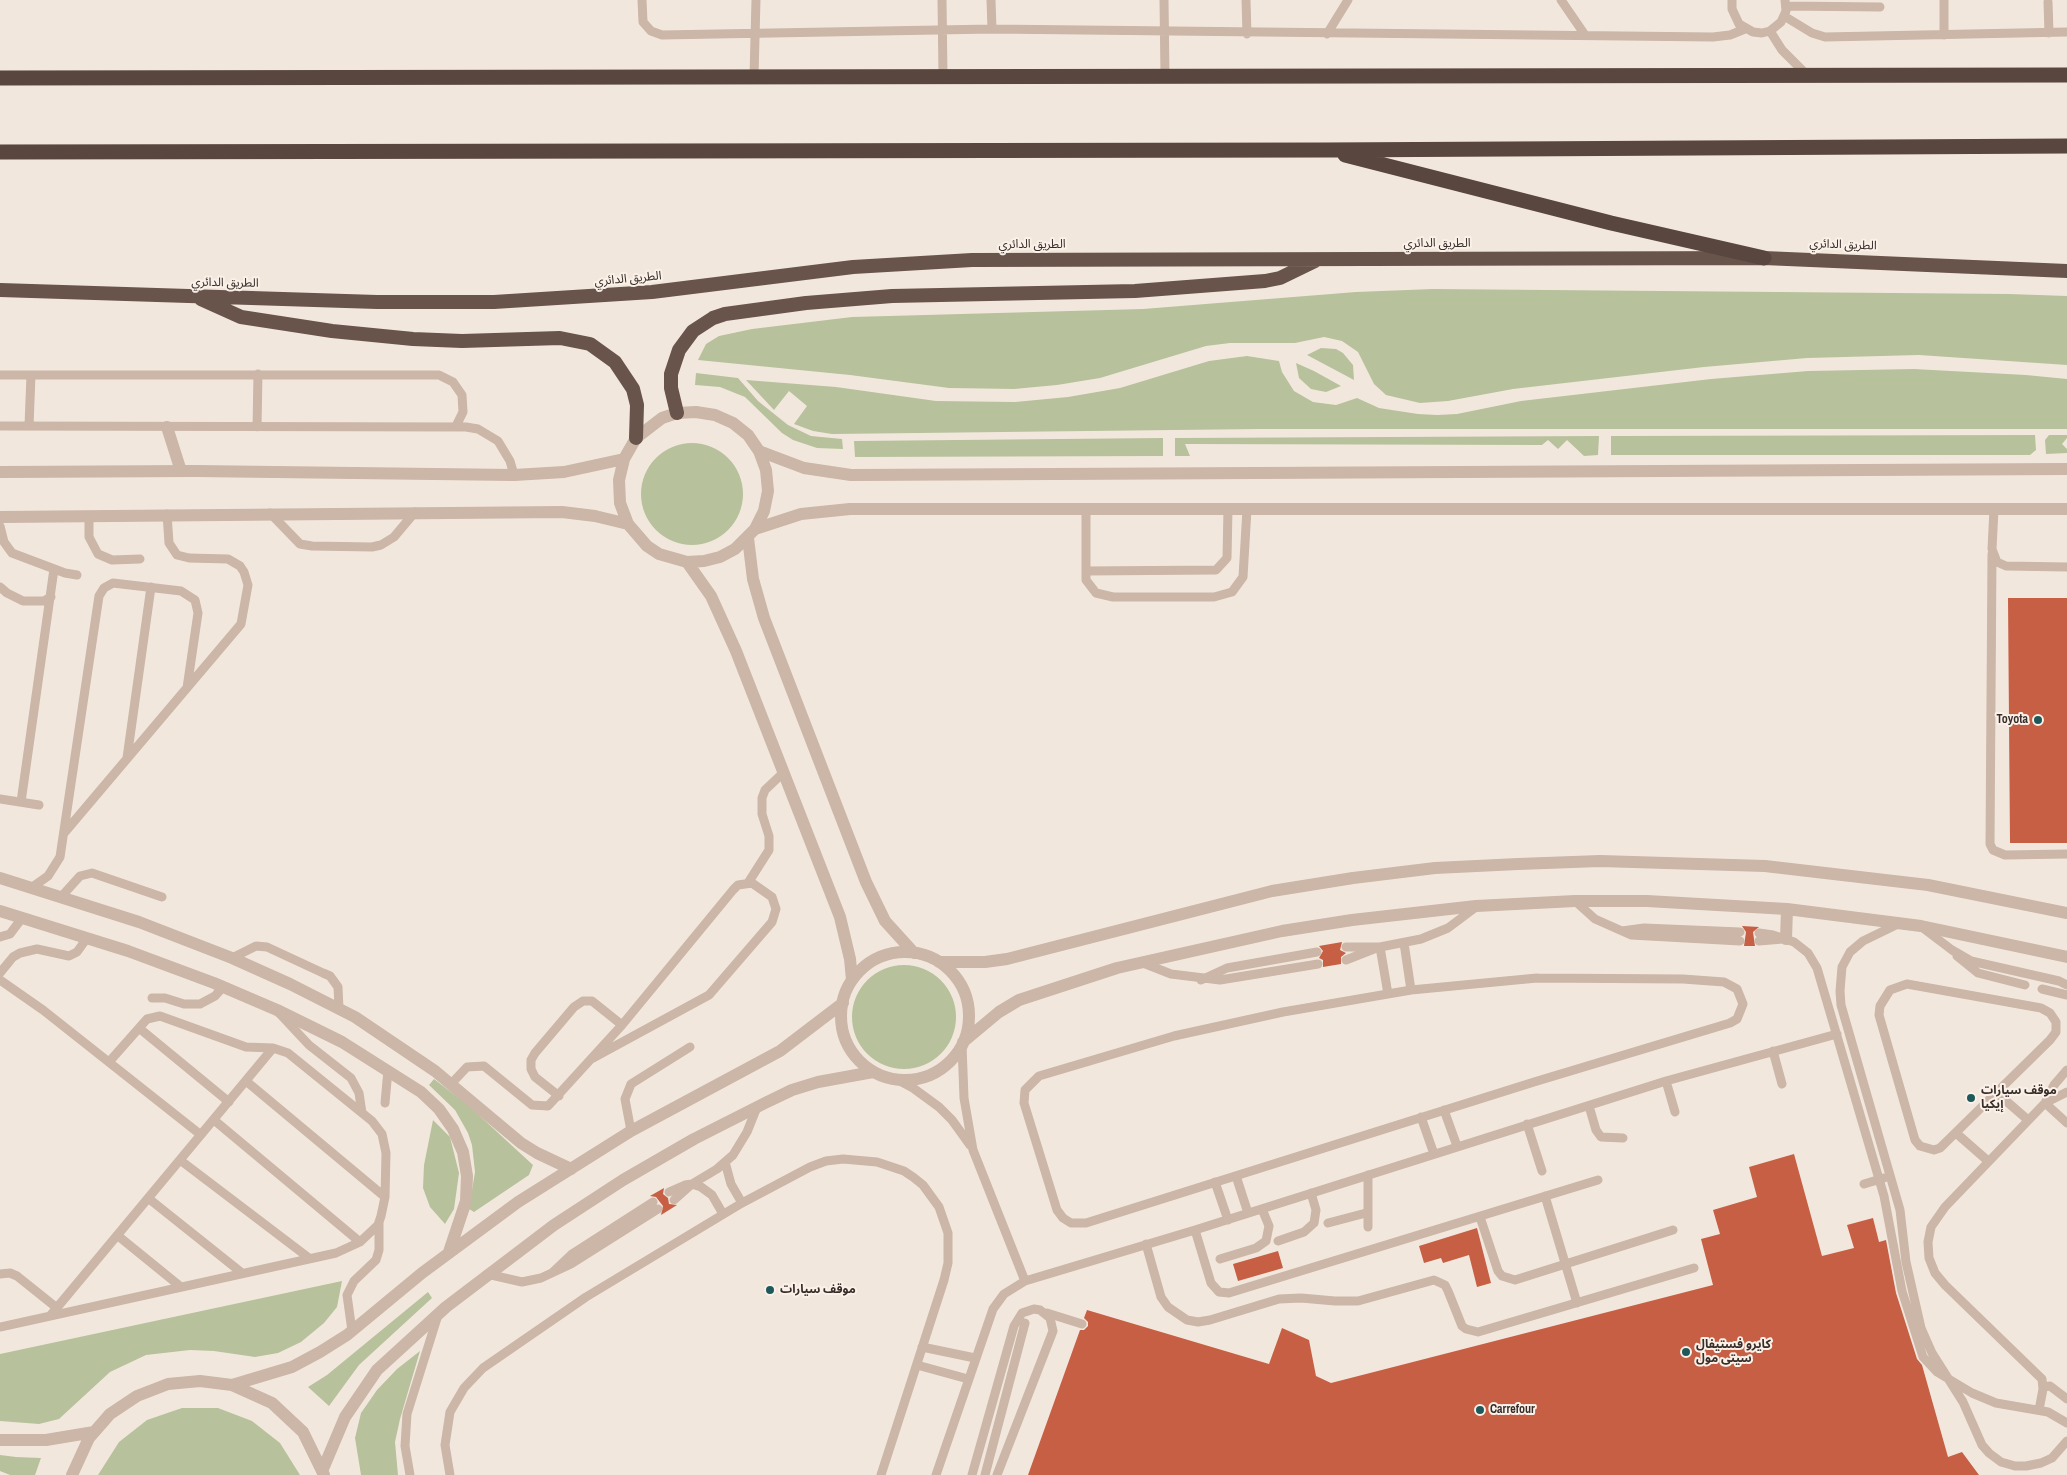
<!DOCTYPE html>
<meta charset="utf-8">
<style>
body{margin:0}
canvas{display:block;background:#f2e7dc}
</style>
<canvas width="2067" height="1475"></canvas>
<script>
const context = document.querySelector('canvas').getContext('2d');
context.lineJoin = 'round';
function paint(path, color) { context.fillStyle = color; context.fill(path, 'evenodd'); }
const poly = rows => new Path2D(rows.map(r => 'M' + r).join(''));
function trace(path, color, width, dash) { context.strokeStyle = color; context.lineWidth = width; context.lineCap = dash ? 'butt' : 'round'; context.setLineDash(dash || []); context.stroke(path); }
function label(font, color, halo, rows, align = 'center') {
  context.font = font + ' "Archivo Narrow","Noto Sans Arabic",sans-serif'; context.lineWidth = 4; context.setLineDash([]); context.textBaseline = 'middle'; context.strokeStyle = halo; context.fillStyle = color; for (const [text, x, y, turn = 0] of rows) {
    context.save(); context.translate(x, y); context.rotate((+turn || 0) * Math.PI / 180); context.textAlign = isNaN(turn) ? turn : align; if (halo) context.strokeText(text, 0, 0); context.fillText(text, 0, 0); context.restore();
  }
}
paint(poly([
 [1433,289,2009,294,2067,296,2067,365,1919,355,1807,358,1704,367,1513,389,1448,401,1420,403,1386,395,1374,384,1358,352,1342,341,1324,337,1295,343,1230,343,1206,346,1100,378,1057,385,1014,389,949,388,850,375,698,360,706,344,719,336,752,329,852,317,1143,309,1356,292],
 [1321,348,1336,349,1343,353,1353,365,1354,380,1307,355],
 [1247,356,1279,361,1282,372,1294,391,1313,402,1336,405,1357,398,1379,408,1418,414,1437,415,1457,414,1521,401,1711,379,1808,371,1914,369,2026,375,2067,379,2067,429,1260,429,832,434,813,431,794,424,807,406,789,391,774,410,746,380,836,387,936,401,1015,402,1068,397,1120,388,1209,361],
 [1296,363,1314,371,1341,386,1326,392,1311,389,1299,378],
 [696,373,738,378,758,401,788,425,811,436,842,439,843,449,817,448,793,440,782,433,745,397,720,387,695,385],
 [2035,435,2036,450,2030,455,1611,455,1611,436],
 [2049,435,2067,435,2067,438,2062,444,2067,449,2067,453,2046,454,2045,440],
 [1599,436,1598,455,1584,456,1567,440,1558,449,1548,440,1542,445,1185,444,1190,456,1175,456,1175,438],
 [1163,438,1163,456,855,457,854,441],
 '641 494a51 51 0 1 1 102 0a51 51 0 1 1-102 0Z',
 '852 1017a52 52 0 1 1 104 0a52 52 0 1 1-104 0Z',
 [434,1079,469,1106,533,1165,529,1175,474,1212,469,1209,475,1172,472,1145,468,1133,455,1110,429,1085],
 [433,1120,450,1137,459,1173,454,1209,445,1224,430,1207,423,1188,424,1165],
 [342,1281,337,1307,324,1323,301,1342,278,1353,255,1357,214,1351,190,1350,146,1355,110,1372,59,1419,39,1424,0,1421,0,1354],
 [428,1292,432,1298,359,1365,329,1406,308,1387,327,1375],
 [420,1351,400,1419,395,1442,398,1475,361,1475,355,1438,361,1413,377,1390,397,1369],
 [182,1408,218,1408,252,1421,280,1443,300,1475,98,1475,119,1442,147,1420],
 [0,1455,16,1457,41,1458,35,1475,10,1475,0,1471]
]), '#b7c29c');
paint(poly([
 [2008,598,2067,598,2067,843,2010,843],
 [1742,926,1759,927,1753,932,1755,946,1744,946,1746,932],
 [1342,942,1340,950,1346,953,1341,957,1341,964,1323,967,1323,960,1319,958,1323,951,1319,946],
 [1794,1154,1822,1256,1854,1248,1847,1225,1873,1218,1879,1242,1886,1240,1896,1293,1917,1359,1922,1365,1948,1457,1962,1452,1979,1475,1028,1475,1080,1330,1084,1330,1088,1326,1088,1322,1084,1318,1087,1310,1269,1364,1282,1328,1309,1340,1316,1376,1331,1383,1713,1285,1701,1239,1720,1234,1713,1210,1757,1197,1749,1167],
 [664,1188,663,1194,668,1198,669,1204,677,1205,661,1215,663,1206,656,1197,650,1196],
 [1477,1228,1491,1283,1477,1287,1469,1255,1443,1263,1441,1258,1424,1263,1419,1246],
 [1278,1251,1283,1268,1238,1281,1233,1264]
]), '#c75f45');
trace(poly([
 [642,0,643,22,651,31,662,35,992,29,1713,37,1730,35,1745,29],
 [942,0,943,76],
 [991,0,992,29],
 [1164,0,1165,76],
 [1246,0,1247,34],
 [1561,0,1585,35],
 [1732,0,1732,9,1739,24,1753,32,1762,33,1770,31,1781,22,1786,11,1785,0],
 [2048,2,2049,33],
 [1786,6,1880,7],
 [1784,16,1812,33,1825,37,2067,32],
 [1770,31,1782,50,1807,75],
 [1327,34,1348,0],
 [1944,35,1944,0],
 [754,76,756,0],
 [0,375,439,375,453,382,462,395,463,412,456,426],
 [0,426,466,427,478,429,498,441,510,461,514,475],
 [29,426,31,375],
 [257,427,258,374],
 [1086,509,1086,580,1096,593,1113,597,1214,597,1232,592,1243,577,1247,509],
 [1994,509,1992,549,1997,562,2006,566,2067,567],
 [270,513,300,544,312,546,372,547,381,545,394,537,415,512],
 [89,516,89,537,98,554,112,560,140,559],
 [0,526,4,542,12,553,65,573,77,575],
 [1992,554,1990,844,1993,850,2005,855,2067,854],
 [1086,571,1216,570,1227,558,1228,509],
 [0,587,7,593,23,601,44,601,51,597],
 [127,758,151,587],
 [0,799,39,805],
 [21,802,54,569],
 [65,832,241,624,248,585,244,572,240,566,228,559,189,558,177,555,169,543,167,514],
 [748,883,769,850,769,836,762,814,762,798,765,790,783,773],
 [31,888,48,876,60,857,99,596,104,588,113,583,181,591,195,600,198,613,187,688],
 [61,897,80,876,92,873,162,897],
 [1575,901,1595,919,1631,935,1740,941],
 [1898,924,1863,941,1850,952,1842,967,1840,991,1841,1005,1900,1210,1906,1262,1921,1328,1932,1353,1963,1402,1982,1445,1989,1453,2001,1462,2015,1466,2026,1466,2041,1463,2052,1458,2067,1441],
 [1923,928,1952,950,1971,961,2059,981,2067,985],
 [1622,931,1644,928,1740,932],
 [1759,933,1773,935,1794,942,1808,953,1817,968,1884,1196,1902,1291,1923,1357,1937,1372,1972,1393,1996,1403,2048,1412,2067,1423],
 [0,937,10,934,22,918],
 [1759,941,1783,939],
 [1404,943,1411,990],
 [1346,947,1380,947,1421,939,1448,928,1476,907],
 [1380,947,1388,994],
 [1957,956,1978,973,2025,985],
 [232,958,256,946,267,947,323,973,330,976,338,987,339,1009],
 [1346,960,1379,947],
 [1143,963,1171,974,1220,980,1318,964],
 [0,973,13,957,20,953,37,949,69,956,77,952,87,938],
 [1537,978,1683,979,1724,982,1737,989,1743,1004,1737,1019,1730,1023,1534,1082,1086,1223,1071,1223,1063,1218,1057,1210,1024,1103,1025,1090,1039,1076,1174,1036,1283,1012,1411,990,1537,978],
 [0,980,43,1010,201,1135],
 [1201,980,1227,968,1317,952],
 [1907,984,2041,1008,2050,1013,2056,1022,2056,1032,2050,1040,1940,1148,1934,1150,1920,1146,1915,1140,1879,1015,1880,1006,1890,990,1907,984],
 [2042,989,2067,995],
 [152,998,165,998,184,1004,200,1004,215,996,223,987],
 [280,1014,309,1045,351,1078,359,1093,362,1113],
 [139,1028,229,1102],
 [962,1045,964,1098,973,1150,1025,1281],
 [1773,1051,1782,1084],
 [898,1080,913,1088,939,1107,952,1120,970,1145],
 [246,1081,385,1197],
 [1666,1081,1675,1112],
 [451,1084,467,1067,484,1066,532,1105,548,1106,622,1025,733,890,738,885,752,883,772,897,776,909,772,922,709,995,593,1058],
 [1997,1093,2028,1120],
 [559,1096,535,1077,531,1069,531,1060,535,1053,574,1007,583,1001,592,1001,622,1025],
 [385,1103,388,1070],
 [2045,1103,2067,1123],
 [2045,1103,2067,1092],
 [1589,1106,1596,1130,1601,1137,1623,1138],
 [1444,1110,1457,1146],
 [1421,1117,1434,1154],
 [214,1120,360,1242],
 [1527,1124,1542,1171],
 [631,1131,625,1099,631,1084,690,1047],
 [1956,1133,1988,1161],
 [180,1160,309,1258],
 [725,1162,731,1184,742,1203],
 [1236,1176,1248,1213],
 [1215,1182,1228,1220],
 [1864,1184,1884,1178],
 [669,1192,685,1185,692,1184,701,1187,712,1195,723,1214],
 [1545,1196,1577,1303],
 [148,1198,242,1273],
 [674,1200,692,1184,717,1169,733,1155,747,1132,757,1107],
 [1480,1217,1498,1271,1502,1276,1515,1280,1673,1230],
 [1328,1223,1366,1213],
 [1368,1227,1368,1175],
 [1195,1230,1211,1283,1219,1292,1229,1293,1598,1180],
 [117,1235,181,1287],
 [1278,1241,1304,1232,1314,1223,1316,1210,1311,1193],
 [1146,1244,1161,1297,1168,1307,1187,1320,1198,1322,1210,1320,1279,1299,1301,1298,1335,1301,1358,1301,1434,1280,1445,1285,1448,1291,1462,1326,1466,1329,1478,1332,1694,1268],
 [1220,1259,1256,1248,1266,1241,1269,1226,1262,1209],
 [553,1272,572,1254,653,1202],
 [0,1274,10,1273,17,1276,57,1308],
 [487,1274,522,1282,541,1278,571,1264,658,1209],
 [1047,1313,1082,1324],
 [50,1316,273,1048],
 [0,1327,336,1253,360,1242,378,1225,381,1216,385,1197,386,1153,382,1134,372,1121,288,1053,273,1048,246,1047,160,1016,147,1019,109,1062],
 [352,1331,347,1295,354,1281,376,1260,379,1250,379,1223],
 [922,1347,975,1358],
 [917,1365,968,1379],
 [2043,1387,2050,1386,2067,1399],
 [2039,1410,2043,1389,2042,1379,1945,1285,1935,1273,1929,1258,1928,1242,1931,1227,1945,1207,2045,1103,2054,1085,2067,1070],
 [410,1475,405,1446,407,1414,438,1315],
 [450,1475,445,1445,450,1412,464,1388,483,1368,586,1297,742,1203,810,1167,826,1161,843,1159,877,1162,904,1171,913,1177,923,1185,939,1207,948,1233,948,1263,944,1280,881,1475],
 [936,1475,993,1309,1004,1294,1025,1281,1195,1230,1666,1081,1837,1034],
 [972,1475,1014,1326,1022,1313,1034,1309,1040,1310,1050,1318,1053,1331,997,1475],
 [985,1475,1025,1323]
]), '#cbb6a8', 9);
trace(poly([
 [167,427,181,471],
 [759,451,804,468,851,475,2067,469],
 [0,472,195,471,514,475,564,472,624,459],
 [0,517,562,512,595,516,628,524,647,546,659,554,687,562,704,561,720,557,735,549,755,529,764,511,768,491,766,470,759,451,748,435,733,423,715,415,696,412,677,413,662,418,636,438,624,459,619,480,620,503,628,524],
 [755,529,801,514,850,509,2067,509],
 [748,538,753,579,764,618,866,882,885,921,914,953],
 [687,562,711,596,736,651,840,917,850,959,852,980],
 [0,878,139,922,232,958,290,984,355,1017,435,1071,521,1143,537,1153,571,1169],
 [0,911,128,951,214,983,277,1010,342,1042,421,1092,439,1109,453,1129,463,1152,467,1176,466,1201,449,1252],
 [1786,939,1787,909],
 '841 1016a64 64 0 1 1 128 0a64 64 0 1 1-128 0Z',
 [939,962,985,962,1007,959,1272,891,1353,878,1435,868,1518,864,1600,861,1765,866,1928,885,2067,913],
 [963,1042,999,1012,1019,1000,1117,968,1282,931,1352,920,1476,906,1575,901,1647,901,1787,909,1921,926,2067,957],
 [232,1385,292,1367,320,1352,347,1335,422,1273,518,1202,631,1131,780,1051,843,1003],
 [0,1440,46,1440,94,1432],
 [323,1469,345,1417,377,1370,446,1307,554,1225,623,1180,694,1139,765,1103,792,1090,818,1082,873,1072],
 [72,1475,89,1438,110,1414,137,1396,168,1384,200,1381,232,1385,272,1403,303,1432,324,1475]
]), '#cbb6a8', 12);
trace(poly([
 [0,290,377,302,494,302,652,292,853,267,972,260,1764,258,2067,271],
 [201,299,241,317,332,331,413,339,462,341,560,338,590,344,615,362,633,389,637,405,636,438],
 [677,413,671,388,671,374,679,350,693,331,713,318,725,314,806,303,892,296,1135,291,1265,281,1280,278,1315,261]
]), '#69544c', 14);
trace(poly([
 [0,78,2067,75],
 [0,152,1324,150,2067,146],
 [1345,155,1611,223,1764,258]
]), '#58463f', 15);
for (const [x, y, r, color] of [
 [2038,720,5,"#1d595a"],
 [1971,1098,5,"#1d595a"],
 [770,1290,5,"#1d595a"],
 [1686,1352,5,"#1d595a"],
 [1480,1410,5,"#1d595a"]
]) { const dot = new Path2D(); dot.arc(x, y, r, 0, 2 * Math.PI); context.fillStyle = color; context.fill(dot); trace(dot, '#faf1e9', 2); }
label('12px', '#372c28', '#faf1e9', [
 ["الطريق الدائري",1437,244],
 ["الطريق الدائري",1032,245],
 ["الطريق الدائري",1843,245,2],
 ["الطريق الدائري",628,279,-5],
 ["الطريق الدائري",225,283,1]
]);
label('bold 12px', '#372c28', '#faf1e9', [
 ["Toyota",2028,720,"right"],
 ["موقف سيارات",1981,1091],
 ["إيكيا",1981,1105],
 ["موقف سيارات",780,1290],
 ["كايرو فستيفال",1696,1345],
 ["سيتى مول",1696,1359],
 ["Carrefour",1490,1410]
], 'left');
</script>
